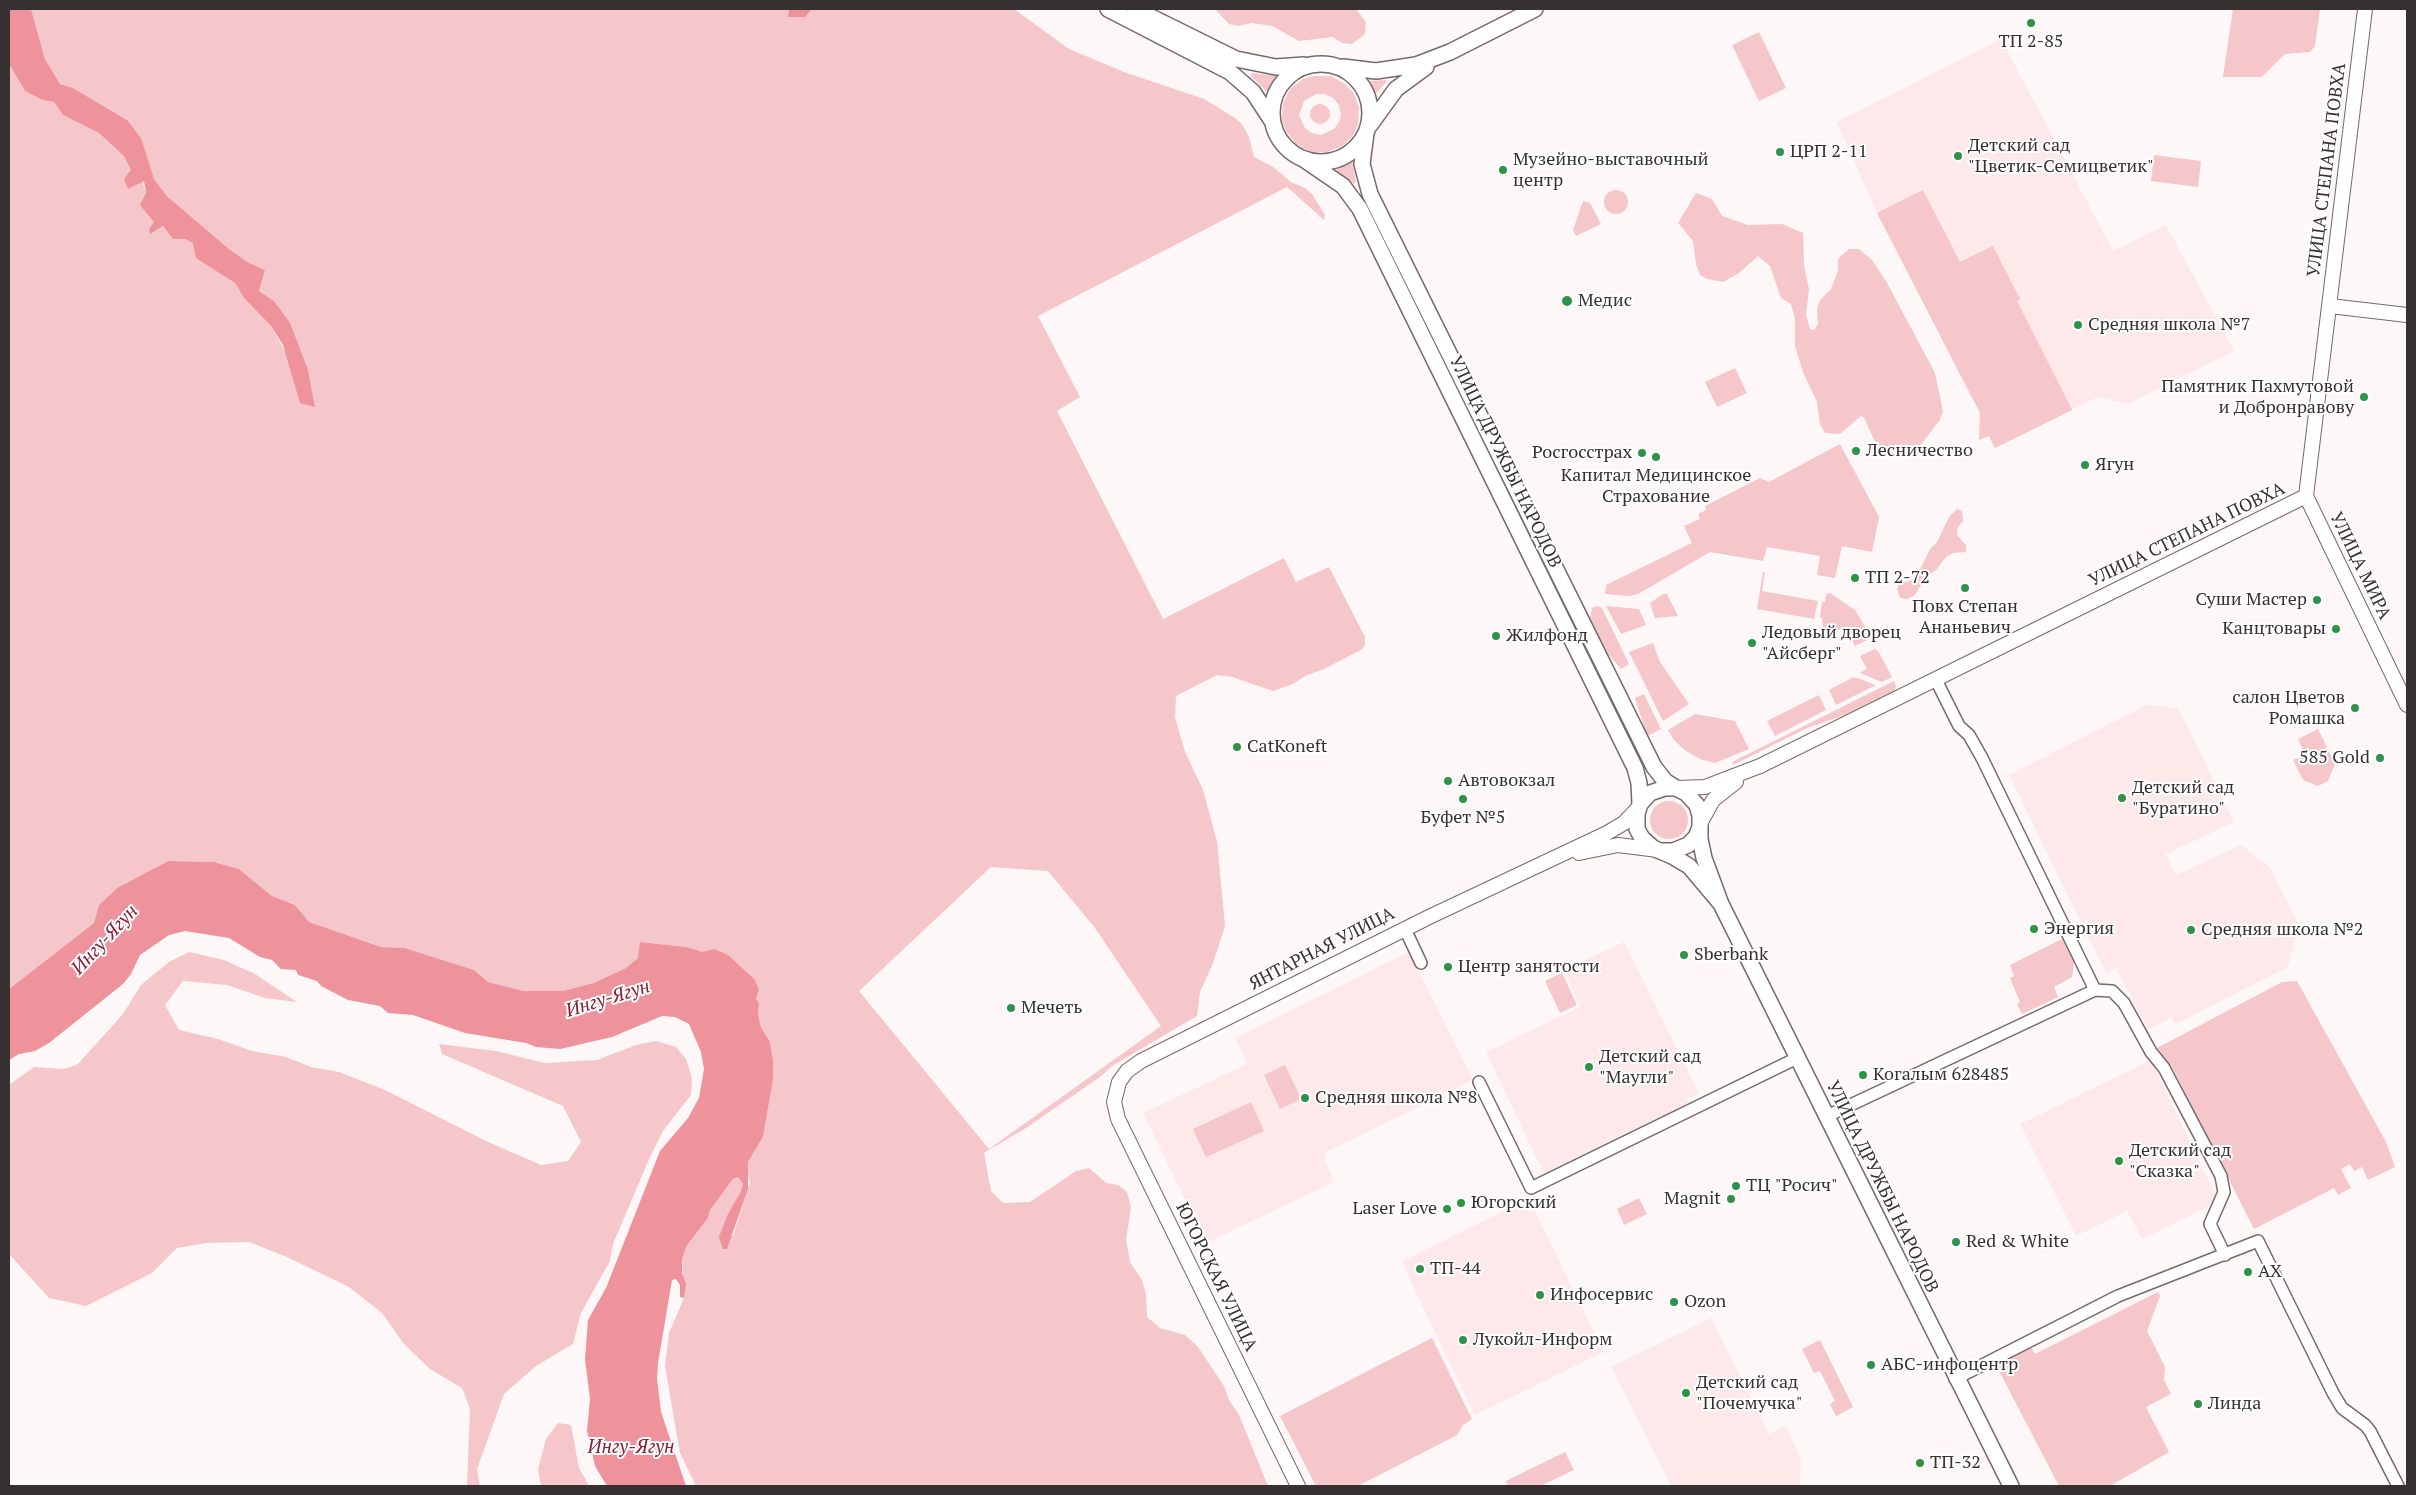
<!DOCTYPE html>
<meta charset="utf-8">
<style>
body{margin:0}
#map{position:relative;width:2416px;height:1495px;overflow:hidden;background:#fef7f8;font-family:"PT Serif",serif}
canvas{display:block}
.frame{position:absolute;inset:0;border:10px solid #373031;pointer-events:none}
</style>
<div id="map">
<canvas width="2416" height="1495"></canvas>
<div class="frame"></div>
</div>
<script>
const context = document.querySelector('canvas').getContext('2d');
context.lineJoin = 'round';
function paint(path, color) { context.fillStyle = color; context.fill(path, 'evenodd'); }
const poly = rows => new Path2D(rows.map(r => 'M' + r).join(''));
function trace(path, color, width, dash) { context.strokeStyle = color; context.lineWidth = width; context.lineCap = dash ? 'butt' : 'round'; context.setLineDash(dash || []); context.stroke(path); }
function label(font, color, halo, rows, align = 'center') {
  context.font = font + ' "PT Serif",serif'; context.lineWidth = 4; context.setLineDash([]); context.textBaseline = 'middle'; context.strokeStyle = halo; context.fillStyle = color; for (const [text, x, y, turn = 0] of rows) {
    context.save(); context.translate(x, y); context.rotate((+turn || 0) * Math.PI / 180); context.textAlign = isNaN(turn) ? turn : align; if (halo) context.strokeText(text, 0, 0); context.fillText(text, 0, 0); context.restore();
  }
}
paint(poly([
 [2001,39,2113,251,2166,225,2234,351,2128,404,2098,397,1995,448,1989,436,1979,440,1980,413,1877,213,1837,122],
 [2147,705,2178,708,2234,822,2166,854,2176,875,2241,845,2270,867,2299,925,2288,967,2175,1024,2172,1017,2148,1030,2116,968,2106,973,2009,775],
 [1624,942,1699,1093,1687,1099,1690,1105,1545,1176,1486,1052,1580,1007,1564,970],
 [1409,952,1473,1080,1326,1152,1324,1159,1334,1182,1206,1243,1143,1113,1247,1064,1235,1038],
 [2151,1060,2216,1196,2212,1205,2142,1239,2127,1211,2076,1236,2020,1124],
 [1529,1199,1604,1352,1475,1415,1418,1297,1402,1261],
 [1711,1318,1769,1434,1786,1426,1801,1460,1800,1486,1671,1486,1611,1367]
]), '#fde9ea');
paint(poly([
 [31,9,789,9,789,17,805,17,812,9,1014,9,1069,49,1124,72,1204,99,1235,118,1242,124,1249,137,1254,157,1273,167,1291,182,1305,188,1312,194,1325,215,1324,220,1287,187,1038,316,1080,397,1057,411,1163,619,1284,558,1296,582,1329,567,1365,637,1365,645,1361,650,1324,669,1305,676,1293,684,1273,691,1232,677,1217,675,1176,696,1175,717,1185,752,1203,790,1217,841,1225,926,1213,963,1200,992,1197,1016,1112,1066,1100,1077,1026,1128,984,1153,991,1191,1003,1203,1030,1202,1076,1171,1089,1168,1106,1183,1118,1185,1127,1192,1131,1207,1126,1240,1130,1262,1142,1280,1146,1295,1147,1317,1160,1328,1185,1335,1198,1347,1224,1386,1229,1400,1239,1415,1268,1486,696,1486,680,1453,665,1366,669,1333,684,1298,682,1259,687,1244,708,1218,710,1210,733,1179,738,1177,743,1184,740,1193,721,1231,733,1236,750,1182,747,1169,748,1162,763,1137,773,1080,773,1060,770,1042,761,1027,758,1015,759,1003,756,999,759,990,755,980,702,952,687,947,641,942,638,958,626,968,592,983,563,991,524,991,488,982,474,970,405,948,381,947,309,922,295,905,272,896,239,869,214,862,168,861,117,888,99,905,94,923,9,989,9,64,25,91,42,100,54,102,63,115,99,133,125,156,131,170,128,189,144,180,143,184,155,222,150,233,163,226,173,239,185,239,193,243,212,267,235,283,244,298,271,326,315,406,308,370,274,301,259,291,265,270,249,263,229,249,167,196,154,179,127,120,73,88,60,84,45,59],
 [991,867,1048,871,1095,928,1161,1026,989,1149,859,991],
 [1215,9,1356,9,1366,22,1365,34,1352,44,1342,43,1333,37,1299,41,1272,26,1252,23,1238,26,1229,24],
 [2233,9,2320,9,2315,46,2310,52,2285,54,2262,77,2223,77],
 [1759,32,1786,88,1759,101,1732,45],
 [1252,73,1277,76,1268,93,1251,76],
 [1314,76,1331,76,1345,84,1353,92,1359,107,1358,124,1354,134,1343,146,1327,152,1311,152,1296,144,1286,131,1282,120,1283,104,1290,89,1303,79],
 [1316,94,1325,94,1333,98,1339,105,1341,114,1339,122,1334,129,1321,135,1312,133,1305,128,1299,115,1304,101],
 [1370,81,1386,80,1387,81,1375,95,1368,84],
 '1310 114a10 10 0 1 1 20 0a10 10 0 1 1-20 0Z',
 [2154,155,2201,161,2198,187,2151,181],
 [1352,161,1356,181,1354,184,1336,170],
 [1923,190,1960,262,1993,246,2020,299,2017,301,2072,410,1995,448,1989,436,1979,440,1980,413,1877,213],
 '1604 202a12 12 0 1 1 24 0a12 12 0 1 1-24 0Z',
 [1696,193,1712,199,1722,216,1748,225,1782,224,1803,233,1804,265,1809,289,1806,315,1810,329,1814,330,1818,324,1817,309,1820,300,1831,289,1838,271,1838,259,1843,254,1849,249,1859,249,1872,260,1886,281,1935,373,1943,411,1940,420,1919,447,1902,452,1886,453,1878,448,1864,418,1861,416,1840,434,1825,433,1820,424,1817,402,1803,372,1795,346,1795,318,1791,304,1781,298,1770,266,1758,256,1739,273,1723,282,1707,279,1700,275,1696,264,1693,241,1678,223],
 [1583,201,1590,203,1601,224,1576,236,1573,230],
 [1735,368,1747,393,1717,407,1705,382],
 [1840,444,1879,517,1872,552,1842,546,1835,578,1817,575,1820,556,1767,547,1763,561,1710,552,1638,594,1629,596,1605,594,1606,585,1692,543,1684,526,1700,519,1698,514,1706,510,1705,506,1760,478,1769,482],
 [1957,509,1962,511,1963,521,1958,527,1957,535,1966,545,1966,552,1953,553,1946,557,1936,570,1927,576,1914,596,1907,599,1900,598,1897,589,1899,584,1912,580,1922,566,1930,549,1937,542,1949,517],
 [1763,572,1765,573,1762,591,1818,601,1814,619,1757,609],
 [1830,593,1855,610,1870,635,1869,639,1855,646,1846,627,1834,632,1830,625,1823,628,1822,618,1820,617,1822,602,1825,602,1826,594],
 [1663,594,1667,594,1678,616,1655,618,1650,603],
 [1598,606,1602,608,1629,664,1621,669,1606,651,1590,618,1592,608],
 [1606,606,1639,609,1646,625,1621,634],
 [1653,643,1660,662,1689,704,1663,721,1629,652],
 [1875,649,1878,651,1892,677,1882,682,1860,673,1867,669,1860,656],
 [1854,677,1876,685,1836,705,1829,690],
 [1894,681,1896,687,1894,691,1845,715,1807,728,1733,765,1732,762],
 [1644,694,1661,729,1647,736,1635,698],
 [1819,695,1826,710,1775,736,1767,721],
 [1695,714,1735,721,1749,749,1715,763,1700,759,1686,751,1674,740,1668,730],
 [2318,729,2335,764,2328,781,2318,786,2303,780,2293,760,2305,755,2298,739],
 '1650 820a19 19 0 1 1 38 0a19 19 0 1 1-38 0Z',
 [2064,938,2075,958,2072,977,2054,987,2058,997,2022,1014,2017,1004,2020,1002,2010,978,2014,976,2010,965],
 [189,952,224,960,255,974,297,1002,265,998,227,985,183,981,165,1005,179,1030,218,1039,252,1051,286,1057,311,1067,339,1072,385,1090,488,1142,541,1165,568,1161,581,1142,563,1106,442,1054,439,1044,496,1051,545,1063,597,1060,636,1045,656,1041,676,1047,686,1059,692,1078,691,1095,663,1131,650,1157,613,1244,610,1261,581,1313,573,1344,536,1366,504,1394,477,1469,480,1486,467,1486,470,1409,462,1388,430,1369,404,1344,382,1313,349,1287,287,1257,249,1242,206,1243,177,1248,152,1273,86,1306,49,1298,9,1254,9,1085,34,1067,63,1069,77,1065,123,1014,141,985,169,962],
 [1562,973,1577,1005,1560,1013,1545,981],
 [2297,981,2386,1142,2395,1167,2368,1180,2362,1167,2354,1171,2350,1164,2341,1169,2351,1188,2338,1195,2334,1188,2254,1229,2171,1065,2163,1059,2157,1048,2282,982],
 [1285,1065,1301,1099,1280,1109,1264,1075],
 [1251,1102,1264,1131,1206,1157,1193,1129],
 [1639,1198,1647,1214,1624,1225,1617,1209],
 [2158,1292,2160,1296,2147,1331,2165,1367,2164,1380,2171,1394,2146,1407,2169,1452,2110,1486,2059,1486,1996,1365,2031,1347,2035,1354],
 [1432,1338,1472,1419,1463,1425,1457,1435,1358,1486,1316,1486,1280,1416],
 [1820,1340,1853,1407,1836,1416,1830,1404,1835,1401,1820,1371,1814,1373,1802,1349],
 [558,1423,571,1425,579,1468,589,1486,541,1486,538,1469,546,1439],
 [1565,1452,1574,1470,1540,1486,1508,1486,1506,1481]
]), '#f5c6ca');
paint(poly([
 [9,9,31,9,45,59,60,84,73,88,127,120,141,138,154,179,167,196,229,249,249,263,265,270,259,291,274,301,290,323,308,370,315,407,300,403,283,345,271,326,244,298,235,283,196,258,193,243,185,239,173,239,163,226,150,234,149,229,154,222,140,205,146,193,144,181,128,189,124,179,131,170,124,156,99,133,63,115,54,102,42,100,25,91,9,64],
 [789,9,812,9,805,17,788,17],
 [168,861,214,862,239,869,272,896,295,905,309,922,381,947,405,948,474,970,488,982,524,991,563,991,593,983,626,968,638,958,640,942,687,947,702,952,714,949,728,955,755,980,759,990,756,999,759,1003,758,1015,761,1027,770,1042,773,1060,773,1080,763,1137,748,1162,748,1189,727,1249,723,1249,719,1237,727,1216,740,1193,743,1184,738,1177,733,1179,710,1210,708,1218,687,1245,682,1259,682,1273,686,1284,684,1298,680,1297,680,1285,676,1279,672,1280,658,1363,657,1378,661,1412,686,1486,607,1486,595,1466,587,1431,590,1399,585,1359,588,1320,606,1288,660,1151,688,1118,699,1098,704,1069,701,1052,689,1024,675,1017,662,1016,612,1037,560,1049,536,1047,526,1043,465,1033,413,1015,388,1013,380,1006,348,1000,321,986,317,981,298,975,296,970,281,969,272,960,260,957,229,938,185,931,169,935,140,955,131,974,123,984,49,1043,35,1051,19,1054,9,1060,9,989,94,923,99,905,117,888]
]), '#ee929c');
const minor = poly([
 [1936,680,1959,726,1969,735,1982,758,2095,990],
 [1405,929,1421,963],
 [1479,1082,1531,1188,1797,1058],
 [1825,1117,2095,990,2112,991,2124,1003,2151,1052,2164,1068,2221,1176,2224,1192,2210,1224,2225,1255],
 [1955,1379,2118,1296,2258,1241,2333,1393,2342,1408,2365,1425,2370,1431,2398,1486]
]);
const tertiary = poly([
 [2365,9,2306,496,2407,705],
 [2330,306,2407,315],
 [1676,788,1705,787,1760,766,2306,496],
 [1701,822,1713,800,1736,782],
 [1579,853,1618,845,1658,850],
 [1298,1486,1118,1119,1114,1102,1119,1082,1127,1071,1141,1061,1429,917,1607,833,1624,823,1638,808]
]);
const secondary = poly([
 [1108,9,1230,72,1253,92,1272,121],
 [1135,9,1236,59,1276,67,1304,65],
 '1272 113a49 49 0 1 1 98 0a49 49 0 1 1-98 0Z',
 [1343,67,1376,71,1416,65,1450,52,1535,9],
 [1370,125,1396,89,1426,67],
 [1366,133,1362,164,1370,194,1654,767,1665,781,1676,788],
 [1302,158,1343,186,1360,209,1635,768,1639,783,1640,804],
 [1662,851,1673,851,1688,845,1696,837,1700,827],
 [1721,904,1689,866,1672,856,1653,848,1642,838,1637,829,1637,814,1640,804,1650,793,1665,788,1676,788,1686,793,1697,805,1700,816,1700,839,1704,858,1721,904,2011,1486]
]);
trace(minor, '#77696a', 14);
trace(tertiary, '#77696a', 16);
trace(secondary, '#77696a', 18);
trace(minor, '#fff', 11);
trace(tertiary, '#fff', 14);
trace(secondary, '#fff', 15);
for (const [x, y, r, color] of [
 [2031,23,5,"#2e9349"],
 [1780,152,5,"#2e9349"],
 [1958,156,5,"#2e9349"],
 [1503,170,5,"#2e9349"],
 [1567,301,6,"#2e9349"],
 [2078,325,5,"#2e9349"],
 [2364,397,5,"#2e9349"],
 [1856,451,5,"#2e9349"],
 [1642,453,5,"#2e9349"],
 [1656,457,5,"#2e9349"],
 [2085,465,5,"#2e9349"],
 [1855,578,5,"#2e9349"],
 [1965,588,5,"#2e9349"],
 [2317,600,5,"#2e9349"],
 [2336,629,5,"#2e9349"],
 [1496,636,5,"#2e9349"],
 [1752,643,5,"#2e9349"],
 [2355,708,5,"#2e9349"],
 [1237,747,5,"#2e9349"],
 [2380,758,5,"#2e9349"],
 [1448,781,5,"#2e9349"],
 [2122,798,5,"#2e9349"],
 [1463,799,5,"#2e9349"],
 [2034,929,5,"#2e9349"],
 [2191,930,5,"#2e9349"],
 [1684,955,5,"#2e9349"],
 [1448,967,5,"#2e9349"],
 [1011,1008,5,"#2e9349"],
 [1589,1067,5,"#2e9349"],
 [1863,1075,5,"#2e9349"],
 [1305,1098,5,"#2e9349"],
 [2119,1161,5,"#2e9349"],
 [1736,1186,5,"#2e9349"],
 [1731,1199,5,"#2e9349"],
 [1461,1203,5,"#2e9349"],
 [1447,1209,5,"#2e9349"],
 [1956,1242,5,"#2e9349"],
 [1420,1269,5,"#2e9349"],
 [2248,1272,5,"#2e9349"],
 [1540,1295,5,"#2e9349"],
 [1674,1302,5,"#2e9349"],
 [1463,1340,5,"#2e9349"],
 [1871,1365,5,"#2e9349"],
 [1686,1393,5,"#2e9349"],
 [2198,1404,5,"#2e9349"],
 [1920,1463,5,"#2e9349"]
]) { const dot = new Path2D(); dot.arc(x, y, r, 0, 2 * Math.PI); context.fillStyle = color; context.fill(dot); trace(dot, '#fff', 2); }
label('18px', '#373031', '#fff', [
 ["ТП 2-85",2031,42,"center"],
 ["Детский сад",1968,146],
 ["\"Цветик-Семицветик\"",1968,167],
 ["ЦРП 2-11",1790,152],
 ["Музейно-выставочный",1513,160],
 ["центр",1513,181],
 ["Медис",1578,301],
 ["Средняя школа №7",2088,325],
 ["Памятник Пахмутовой",2354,387,"right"],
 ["и Добронравову",2354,408,"right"],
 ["Лесничество",1866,451],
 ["Росгосстрах",1632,453,"right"],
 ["Ягун",2095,465],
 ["Капитал Медицинское",1656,476,"center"],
 ["Страхование",1656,497,"center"],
 ["ТП 2-72",1865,578],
 ["Суши Мастер",2307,600,"right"],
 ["Повх Степан",1965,607,"center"],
 ["Ананьевич",1965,628,"center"],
 ["Канцтовары",2326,629,"right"],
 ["Ледовый дворец",1762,633],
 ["\"Айсберг\"",1762,654],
 ["Жилфонд",1506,636],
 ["салон Цветов",2345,698,"right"],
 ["Ромашка",2345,719,"right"],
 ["CatKoneft",1247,747],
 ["585 Gold",2370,758,"right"],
 ["Автовокзал",1458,781],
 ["Детский сад",2132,788],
 ["\"Буратино\"",2132,809],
 ["Буфет №5",1463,818,"center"],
 ["Энергия",2044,929],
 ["Средняя школа №2",2201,930],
 ["Sberbank",1694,955],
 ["Центр занятости",1458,967],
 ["Мечеть",1021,1008],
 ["Детский сад",1599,1057],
 ["\"Маугли\"",1599,1078],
 ["Когалым 628485",1873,1075],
 ["Средняя школа №8",1315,1098],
 ["Детский сад",2129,1151],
 ["\"Сказка\"",2129,1172],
 ["ТЦ \"Росич\"",1746,1186],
 ["Magnit",1721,1199,"right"],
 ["Югорский",1471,1203],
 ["Laser Love",1437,1209,"right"],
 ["Red & White",1966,1242],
 ["ТП-44",1430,1269],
 ["АХ",2258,1272],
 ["Инфосервис",1550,1295],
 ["Ozon",1684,1302],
 ["Лукойл-Информ",1473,1340],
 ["АБС-инфоцентр",1881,1365],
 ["Детский сад",1696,1383],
 ["\"Почемучка\"",1696,1404],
 ["Линда",2208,1404],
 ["ТП-32",1930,1463]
], 'left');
label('18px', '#373031', '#fff', [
 ["УЛИЦА СТЕПАНА ПОВХА",2327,170,-83],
 ["УЛИЦА ДРУЖБЫ НАРОДОВ",1505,462,64],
 ["УЛИЦА СТЕПАНА ПОВХА",2187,535,-26],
 ["УЛИЦА МИРА",2360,566,64],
 ["ЯНТАРНАЯ УЛИЦА",1322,949,-27],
 ["УЛИЦА ДРУЖБЫ НАРОДОВ",1882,1187,64],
 ["ЮГОРСКАЯ УЛИЦА",1216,1277,64]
]);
label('italic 19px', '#891e37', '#fff', [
 ["Ингу-Ягун",105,940,-47],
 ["Ингу-Ягун",608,999,-17],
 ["Ингу-Ягун",631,1448]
]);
</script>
